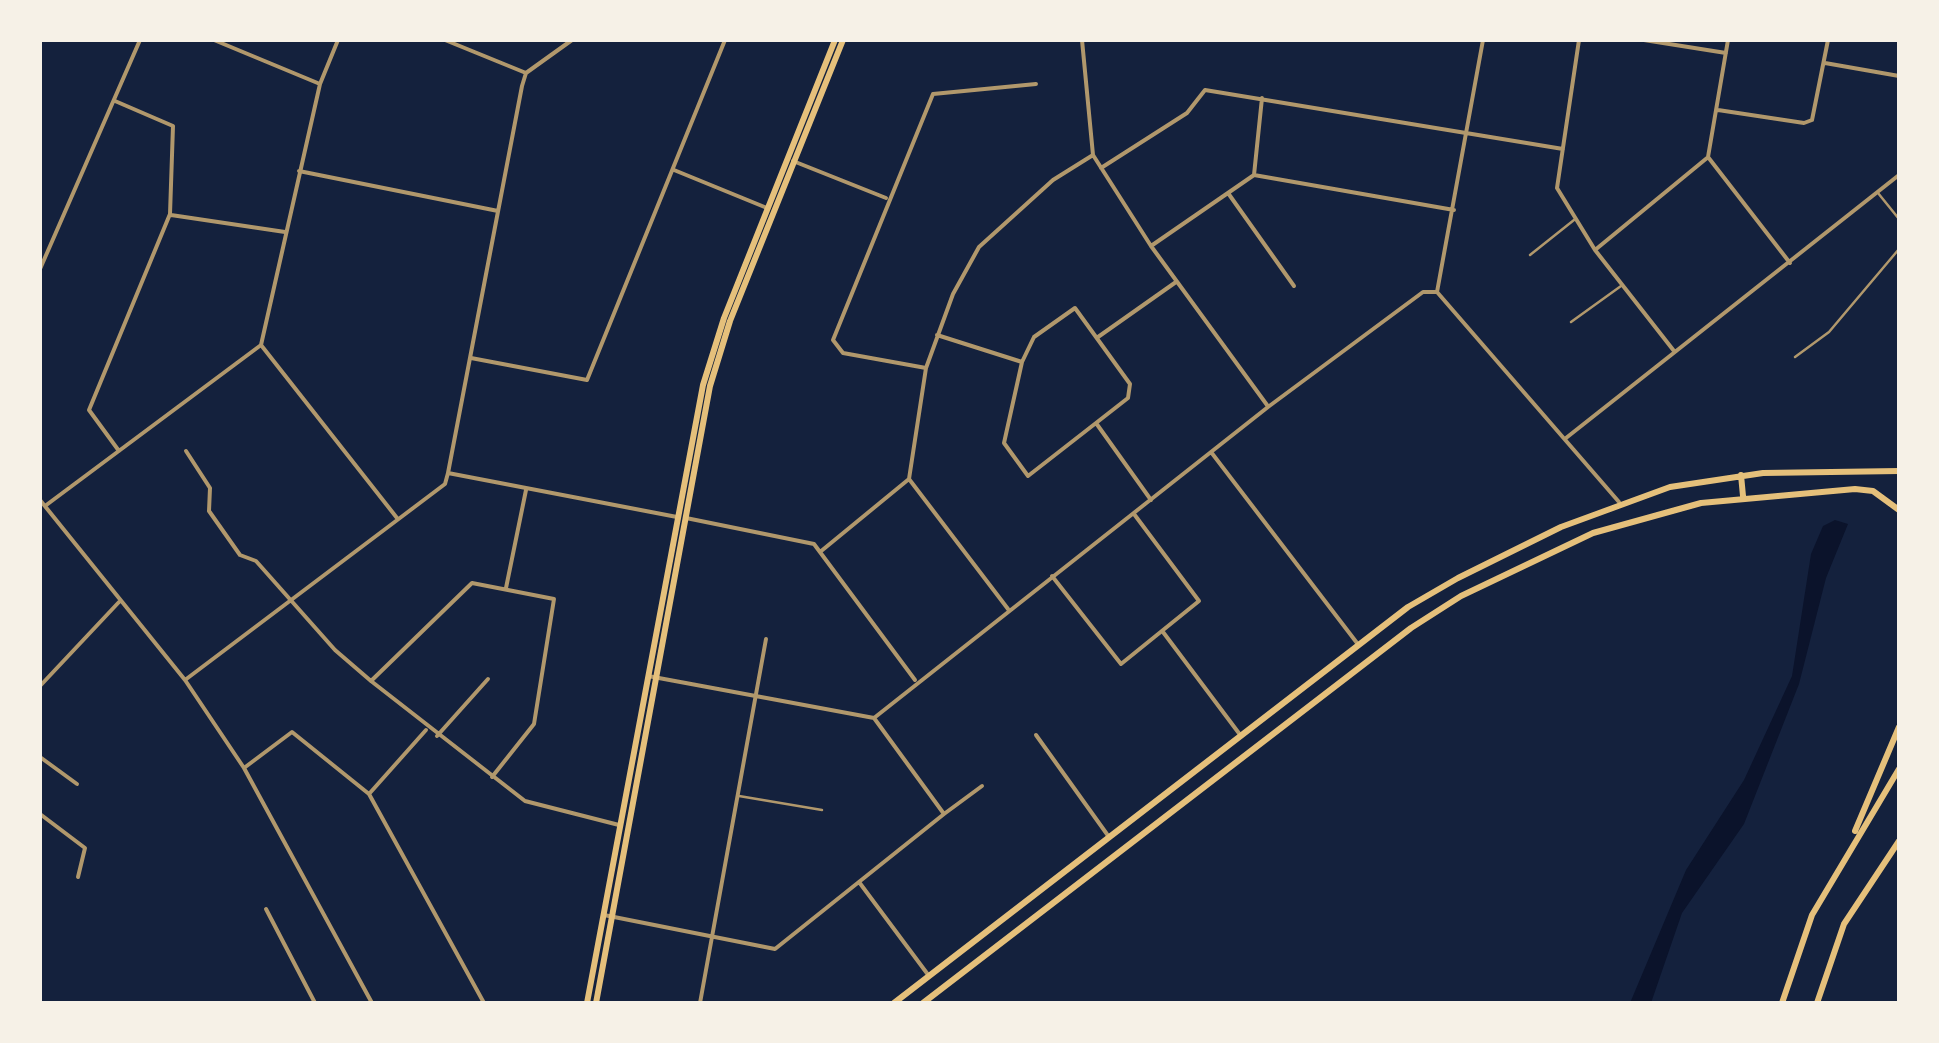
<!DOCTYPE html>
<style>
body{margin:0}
#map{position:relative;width:1939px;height:1043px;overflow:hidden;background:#14213d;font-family:"Source Sans 3",sans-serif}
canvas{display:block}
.frame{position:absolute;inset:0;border:42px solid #f6f1e7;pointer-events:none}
</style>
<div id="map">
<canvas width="1939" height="1043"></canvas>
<div class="frame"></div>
</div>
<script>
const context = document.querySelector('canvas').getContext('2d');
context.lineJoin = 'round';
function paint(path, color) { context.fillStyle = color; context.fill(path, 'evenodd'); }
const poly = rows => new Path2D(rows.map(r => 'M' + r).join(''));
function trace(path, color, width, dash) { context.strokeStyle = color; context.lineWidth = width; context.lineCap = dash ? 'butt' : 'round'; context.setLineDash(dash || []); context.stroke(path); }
paint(poly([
 [1835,520,1848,524,1826,578,1799,684,1744,824,1682,913,1651,1003,1630,1003,1686,870,1744,780,1792,676,1811,554,1823,526]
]), '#0b132b');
trace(poly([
 [1878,193,1899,219],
 [1530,255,1574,220],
 [1571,322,1621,286],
 [1795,357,1829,332,1899,249],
 [739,796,822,810]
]), '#b1986c', 2.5);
trace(poly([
 [214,40,320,84],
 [445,40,526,73],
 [1082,40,1093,155,1151,246,1267,405],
 [1579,40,1557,188,1595,250,1674,351],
 [1644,40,1726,53],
 [1728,40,1708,157,1790,263],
 [1825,63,1899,76],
 [115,101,173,126,170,214,89,410,119,451],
 [1718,110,1804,123,1812,120,1828,40],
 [793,161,886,198],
 [1101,168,1187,113,1205,90,1563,149],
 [674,170,767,208],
 [299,171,498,211],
 [1254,175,1454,210],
 [1228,193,1294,286],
 [171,215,285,232],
 [1151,246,1254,175,1262,98],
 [1595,250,1707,158],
 [40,269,140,40],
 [1437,292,1619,502],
 [937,335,1022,362],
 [1098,337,1176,282],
 [261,345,397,518],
 [471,358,587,380,725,40],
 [926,368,843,353,833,340,933,94,1036,84],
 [1096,423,1028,476,1004,443,1022,362,1034,337,1075,308,1130,384,1128,398,1096,423,1151,500],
 [1566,438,1899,175],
 [186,451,210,488,209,511,240,555,256,561,335,650,371,681,525,801,619,825],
 [1211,452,1357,643],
 [448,473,522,86,526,73,572,40],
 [909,479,1008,609],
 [40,500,185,680,244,768,372,1003],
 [45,506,261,345,320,84,338,40],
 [686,518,814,544,915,680],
 [820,552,909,479,926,368,953,294,979,247,1053,180,1093,155],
 [1052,576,1121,664,1199,601,1134,514],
 [506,588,526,490],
 [1163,632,1241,736],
 [185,680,445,484,448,473,677,517],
 [371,681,472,583,554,599,534,724,492,777],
 [40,686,119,602],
 [874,718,1268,407,1423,292,1437,292,1483,40],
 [1036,735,1109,837],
 [437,736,488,679],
 [40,757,77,784],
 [244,768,292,732,369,794,484,1003],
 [369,794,426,730],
 [40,814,85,848,78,877],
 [944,814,982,786],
 [859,882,929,976],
 [266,909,315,1003],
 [604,915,775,949,944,814,874,718,648,676],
 [700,1003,766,639]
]), '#b1986c', 4);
trace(poly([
 [587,1003,703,385,724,318,835,40],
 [596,1003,710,386,730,321,843,40]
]), '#e5c07b', 6);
trace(poly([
 [1741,475,1743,496],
 [1855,831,1899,727],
 [894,1003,1408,607,1458,578,1561,527,1670,487,1763,473,1899,471],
 [923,1003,1411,628,1461,596,1593,533,1701,503,1855,489,1873,491,1899,510],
 [1782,1003,1812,915,1899,769],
 [1817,1003,1844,924,1899,841]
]), '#e5c07b', 6);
</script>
